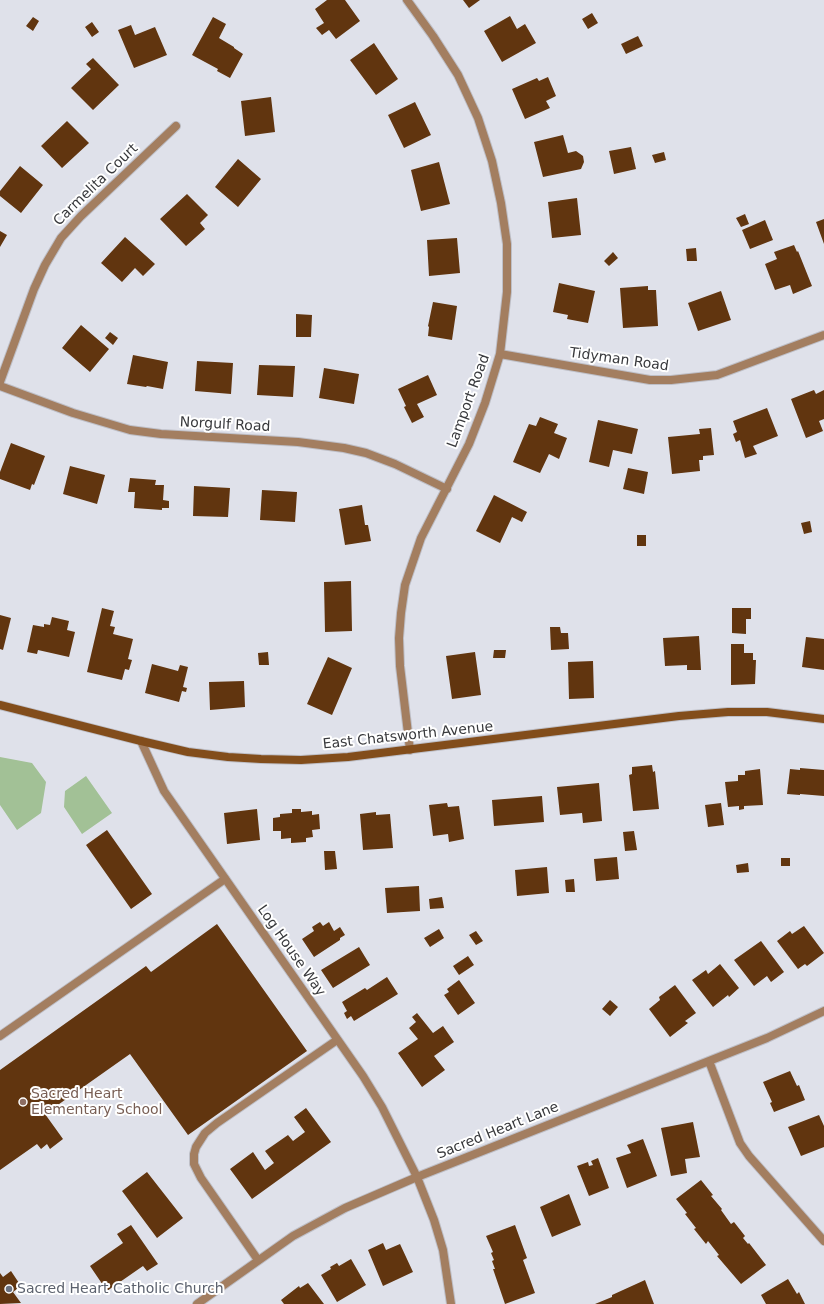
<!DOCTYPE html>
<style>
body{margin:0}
canvas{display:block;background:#dfe1ea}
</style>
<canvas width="824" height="1304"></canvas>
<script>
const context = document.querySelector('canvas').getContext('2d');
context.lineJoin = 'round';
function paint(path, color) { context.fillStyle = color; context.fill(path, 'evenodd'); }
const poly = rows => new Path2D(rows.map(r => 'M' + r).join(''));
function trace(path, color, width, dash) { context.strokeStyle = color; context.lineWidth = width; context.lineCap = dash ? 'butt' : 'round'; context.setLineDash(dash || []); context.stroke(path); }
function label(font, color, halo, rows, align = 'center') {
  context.font = font + ' "DejaVu Sans",sans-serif'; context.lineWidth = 4; context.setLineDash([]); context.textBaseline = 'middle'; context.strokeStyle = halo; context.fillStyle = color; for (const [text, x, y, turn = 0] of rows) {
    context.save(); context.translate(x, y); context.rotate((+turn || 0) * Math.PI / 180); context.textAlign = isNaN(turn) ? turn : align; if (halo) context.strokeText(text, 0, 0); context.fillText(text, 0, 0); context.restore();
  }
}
paint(poly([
 [0,757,32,763,46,782,41,813,17,830,0,805],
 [86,776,112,813,82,834,64,807,65,791]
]), '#a2c196');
paint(poly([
 [327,0,345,0,360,21,336,39,329,30,322,35,316,28,324,23,315,9],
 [463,0,480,0,469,8],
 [592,13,598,23,588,29,582,19],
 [510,16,517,29,525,24,536,43,502,62,484,31],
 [33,17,39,21,33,31,26,26],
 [213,17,226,24,219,38,234,47,234,48,243,54,230,78,217,71,218,69,192,55],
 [92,22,99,32,92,37,85,27],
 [131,25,135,35,155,27,167,55,134,68,118,30],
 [638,36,643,46,626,54,621,44],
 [374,43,398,79,376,95,350,60],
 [93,58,119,85,93,110,71,88,91,69,86,64],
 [548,77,556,96,546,101,550,108,525,119,512,89,537,78,539,81],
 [271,97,275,132,245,136,241,101],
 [415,102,431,135,404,148,388,115],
 [67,121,89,143,62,168,41,146],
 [563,135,568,153,576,151,583,156,584,162,581,169,543,177,534,142],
 [631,147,636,169,614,174,609,151],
 [664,152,666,160,655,163,652,155],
 [238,159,261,179,238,207,215,187],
 [439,162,450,204,421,211,411,170],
 [20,166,43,185,21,213,0,196,0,191],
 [187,194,208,215,200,223,205,229,186,246,160,219],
 [577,198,581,235,552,238,548,202],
 [745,214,749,224,741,227,736,218],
 [824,219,824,244,816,222],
 [765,220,773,240,750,249,742,230],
 [0,231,7,235,0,247],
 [125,237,155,264,143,276,135,268,122,282,101,263],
 [457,238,460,273,429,276,427,240],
 [794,245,797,252,798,251,812,286,793,294,790,285,775,290,765,264,777,259,774,252],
 [696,248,697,261,687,261,686,249],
 [613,252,618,258,609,266,604,261],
 [559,283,595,291,588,323,567,319,568,315,553,312],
 [648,286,648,290,656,290,658,326,623,328,620,288],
 [721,291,731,320,698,331,688,303],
 [433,302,457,306,452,340,428,336,429,327,428,326],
 [296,314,312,315,311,337,296,337],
 [81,325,109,349,90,372,62,348],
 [110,332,118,338,113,345,105,338],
 [133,355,168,362,163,389,147,386,146,387,127,384],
 [197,361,233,363,231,394,195,391],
 [259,365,295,366,293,397,257,395],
 [324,368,359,374,354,404,319,398],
 [428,375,437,395,417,404,424,417,412,423,404,407,406,406,398,389],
 [814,390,816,394,824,390,824,419,819,421,823,431,806,438,791,399],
 [767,408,778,436,753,446,757,454,745,458,740,440,736,442,733,434,737,432,733,421],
 [540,417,558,424,554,433,567,438,559,459,549,454,540,473,513,462,529,424,536,426],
 [598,420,638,429,632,454,613,450,609,467,589,462],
 [711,428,714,455,703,456,703,460,699,460,700,471,672,474,668,437,700,434,699,429],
 [11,443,45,456,34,485,32,484,30,490,0,479,0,472],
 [70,466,105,475,97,504,63,494],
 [628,468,648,472,644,494,623,489],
 [130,478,156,480,155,485,164,485,163,500,169,501,169,508,162,508,162,510,134,508,135,492,128,492],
 [194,486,230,488,228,517,193,516],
 [262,490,297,492,295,522,260,520],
 [494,495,527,512,522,522,512,517,500,543,476,531],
 [362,505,365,525,368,525,371,541,345,545,339,509],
 [810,521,812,532,804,534,801,523],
 [637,535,646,535,646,546,637,546],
 [351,581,352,631,325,632,324,582],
 [102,608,114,611,110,626,115,627,113,634,133,639,128,659,132,660,129,670,125,669,122,680,87,672],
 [732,608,751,608,751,619,746,619,746,634,732,633],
 [0,615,11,618,3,650,0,649],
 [52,617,69,621,67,630,75,632,69,657,38,650,37,654,27,652,33,625,44,627,44,624,50,625],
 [550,627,560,627,561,633,568,633,569,649,551,650],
 [699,636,701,670,687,670,687,665,665,666,663,638],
 [806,637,824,639,824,670,802,667],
 [731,644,744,644,744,653,753,653,753,660,756,660,755,684,731,685],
 [494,650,506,650,505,658,493,658],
 [268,652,269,665,259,665,258,653],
 [475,652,481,695,452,699,446,656],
 [328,657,352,668,332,715,307,704],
 [593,661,594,698,569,699,568,662],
 [152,664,178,671,180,665,188,667,183,687,187,688,186,692,182,691,179,702,145,693],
 [244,681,245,707,210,710,209,682],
 [652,765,653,772,655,771,659,809,633,811,629,775,632,774,632,767],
 [800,768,824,770,824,796,800,794,800,795,787,794,790,769,800,770],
 [760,769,763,805,744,806,744,809,739,810,739,806,728,807,725,782,738,781,738,775,745,775,745,771],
 [599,783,602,821,583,823,582,813,560,815,557,787],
 [542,796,544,822,494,826,492,800],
 [447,803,448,807,459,806,464,839,449,842,448,834,433,836,429,805],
 [721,803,724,825,708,827,705,805],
 [257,809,260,840,227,844,224,813],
 [292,809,301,809,301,812,312,811,312,815,319,814,320,829,312,830,313,837,306,838,306,842,291,843,291,838,281,839,281,831,273,831,273,818,280,817,280,814,292,813],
 [376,812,376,815,390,814,393,848,363,850,360,814],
 [107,830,152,894,131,909,86,845],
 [634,831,637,850,625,851,623,832],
 [324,851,335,851,337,869,325,870],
 [617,857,619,879,596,881,594,859],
 [781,858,790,858,790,866,781,866],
 [748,863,749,872,737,873,736,865],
 [547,867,549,893,517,896,515,870],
 [574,879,575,892,566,892,565,880],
 [419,886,420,911,387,913,385,888],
 [442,897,444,908,430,909,429,899],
 [320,922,323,926,329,922,334,931,340,927,345,935,340,938,340,940,314,957,302,939,314,931,312,927],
 [217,924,307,1051,188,1135,130,1054,45,1114,63,1139,50,1149,47,1144,41,1149,37,1144,0,1170,0,1070,146,966,151,972],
 [804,926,824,953,807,966,805,964,798,969,777,941,790,931,792,934],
 [439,929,444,938,430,947,424,938],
 [476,931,483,941,476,945,469,935],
 [761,941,784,972,771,982,767,976,754,986,734,960],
 [359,947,370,965,333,988,321,970],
 [468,956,474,965,459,975,453,966],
 [720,964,739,988,729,997,728,995,713,1007,692,980,706,970,708,974],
 [387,977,398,994,354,1021,351,1016,347,1019,344,1013,347,1011,342,1002,365,988,367,990],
 [459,980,475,1003,458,1015,444,995,449,992,447,989],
 [675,985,696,1013,685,1021,688,1023,670,1037,649,1009,660,1000,659,997],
 [610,1000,618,1007,610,1016,602,1009],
 [417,1013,433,1033,443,1026,454,1042,434,1056,445,1070,422,1087,398,1053,418,1039,409,1028,416,1022,412,1017],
 [790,1071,797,1086,799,1085,805,1100,774,1112,770,1103,772,1102,763,1082],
 [306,1108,331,1142,252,1199,230,1169,253,1152,265,1170,274,1163,265,1151,288,1135,293,1141,305,1132,294,1117],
 [819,1115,824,1126,824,1147,801,1156,788,1127],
 [693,1122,700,1157,685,1159,687,1173,671,1176,661,1128],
 [643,1139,657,1176,627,1188,616,1158,631,1153,627,1145],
 [598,1158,609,1188,589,1196,577,1166,588,1162,589,1166,593,1165,591,1161],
 [147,1172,183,1218,157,1238,122,1191],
 [701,1180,713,1195,711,1196,722,1209,721,1210,731,1224,734,1222,745,1236,743,1238,748,1244,749,1243,766,1265,741,1284,717,1256,719,1255,708,1241,706,1244,694,1229,696,1228,685,1214,687,1213,676,1199],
 [569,1194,581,1225,552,1237,540,1207],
 [131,1225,158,1264,147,1271,143,1266,107,1291,90,1266,123,1243,117,1234],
 [515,1225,527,1258,523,1260,535,1293,505,1304,493,1269,495,1269,492,1261,494,1260,491,1253,493,1252,486,1236],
 [383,1243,386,1250,400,1244,413,1272,383,1286,368,1250],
 [351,1259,366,1285,337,1302,321,1275,331,1269,330,1267,337,1263,339,1266],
 [11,1271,21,1286,13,1292,21,1303,0,1304,0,1273,3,1277],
 [788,1279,797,1294,799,1292,805,1304,766,1304,761,1295],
 [645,1280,654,1304,595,1304,612,1297,612,1295],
 [308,1283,324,1304,284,1304,281,1300,299,1286,300,1288]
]), '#61350f');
const lane = poly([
 [0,1036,225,879],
 [258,1260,201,1178,194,1164,194,1154,196,1147,205,1133,217,1123,337,1040]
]);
const street = poly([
 [407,0,433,36,458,75,478,118,492,161,501,203,507,244,507,292,500,354,485,403,469,444,421,538,405,585,401,613,399,638,400,666,410,750],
 [500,354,650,380,671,380,717,375,824,335],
 [0,382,34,289,45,265,61,238,81,216,176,126],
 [0,386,73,413,130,430,161,434,298,442,344,448,366,453,395,464,447,489],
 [141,741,164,791,363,1076,382,1107,417,1177,434,1220,443,1250,451,1304],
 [709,1061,740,1143,749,1156,824,1241],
 [197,1304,293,1236,345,1208,417,1177,709,1061,767,1038,824,1011]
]);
const secondary = poly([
 [0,705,141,741,188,752,228,757,261,759,301,760,348,757,679,716,728,712,767,712,824,719]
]);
trace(lane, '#bebfc7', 10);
trace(street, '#bebfc7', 10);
trace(secondary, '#bebfc7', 10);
trace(lane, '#a37e60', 8);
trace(street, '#a37e60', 8);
trace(secondary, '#824d1b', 8);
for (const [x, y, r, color] of [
 [23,1102,4,"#8d6e63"],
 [9,1289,4,"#6b7280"]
]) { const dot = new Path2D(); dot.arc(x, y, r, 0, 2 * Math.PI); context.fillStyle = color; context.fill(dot); trace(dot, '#fff', 1.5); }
label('14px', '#38393c', '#fff', [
 ["Carmelita Court",96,185,-44],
 ["Tidyman Road",619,360,8],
 ["Lamport Road",469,401,-70],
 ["Norgulf Road",225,425,3],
 ["East Chatsworth Avenue",408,736,-6],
 ["Log House Way",291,951,55],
 ["Sacred Heart Lane",498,1131,-22]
]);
label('14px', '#785e54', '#fff', [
 ["Sacred Heart",31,1094],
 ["Elementary School",31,1110]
], 'left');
label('14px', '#5b616d', '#fff', [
 ["Sacred Heart Catholic Church",17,1289]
], 'left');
</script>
